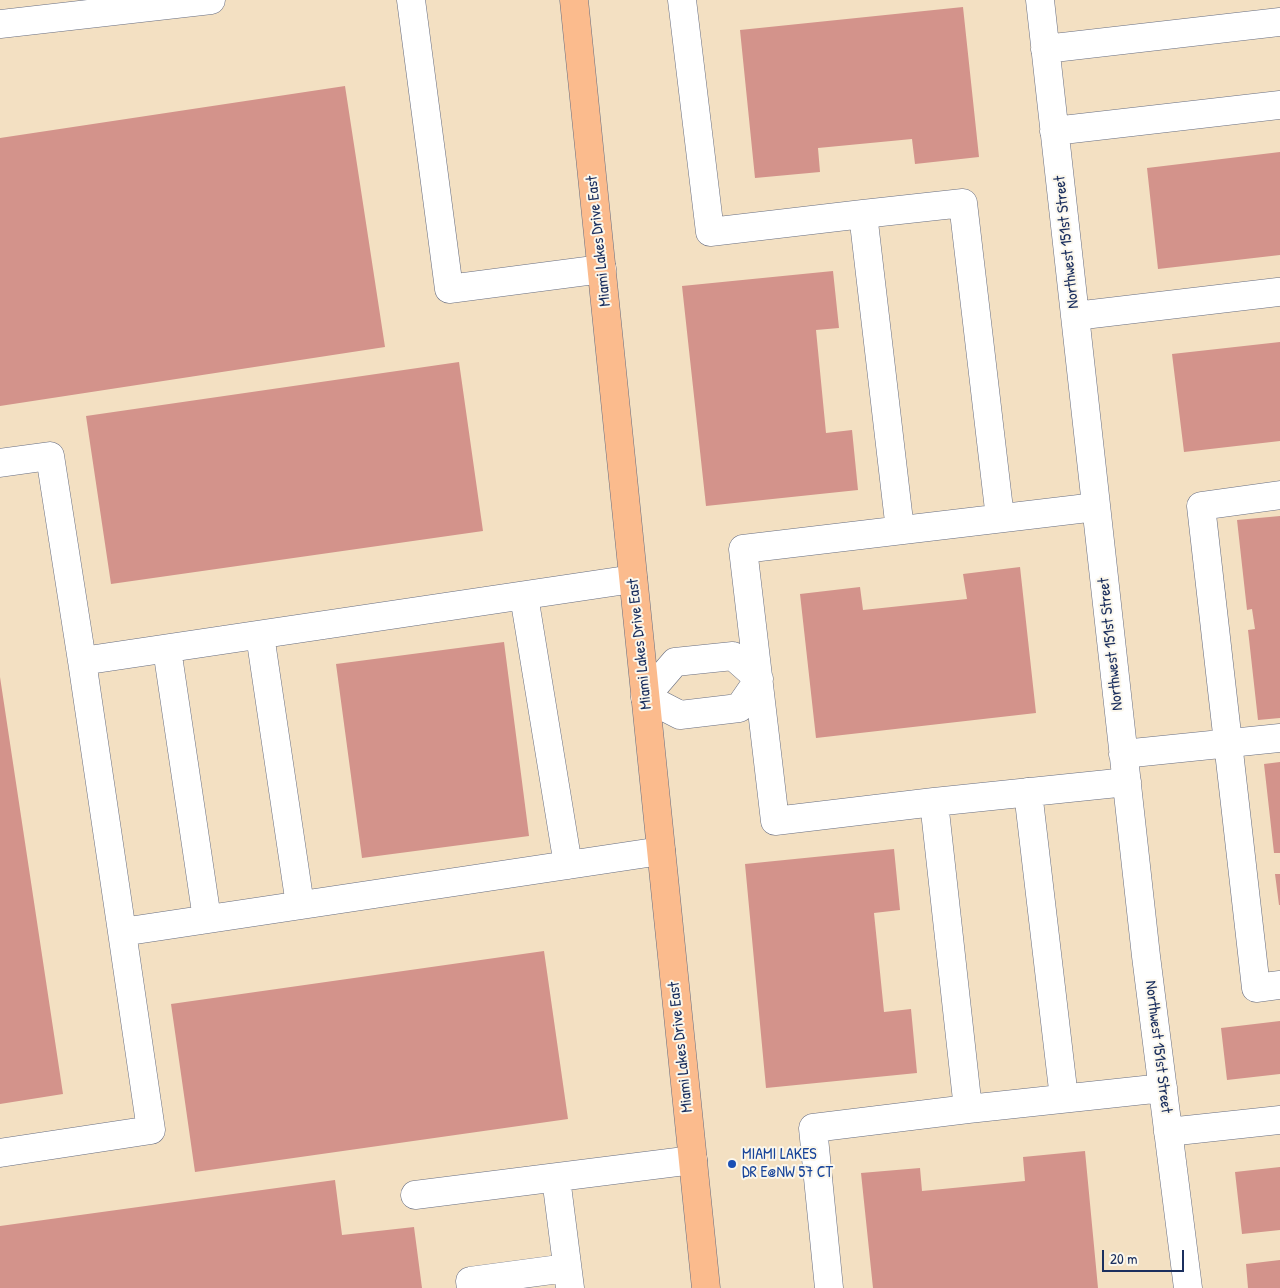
<!DOCTYPE html>
<style>
body{margin:0}
#map{position:relative;width:1280px;height:1288px;overflow:hidden;background:#f3e0c2;font-family:"Patrick Hand",sans-serif}
canvas{display:block}
.scale{position:absolute;left:1102px;top:1250px;width:82px;height:22px;box-sizing:border-box;border:2px solid #1b2f5e;border-top:0;padding-left:6px;font-size:15px;line-height:18px;white-space:nowrap;color:#1b2f5e;-webkit-text-stroke:4px #fbf7ec;paint-order:stroke}
</style>
<div id="map">
<canvas width="1280" height="1288"></canvas>
<div class="scale">20 m</div>
</div>
<script>
const context = document.querySelector('canvas').getContext('2d');
context.lineJoin = 'round';
function paint(path, color) { context.fillStyle = color; context.fill(path, 'evenodd'); }
const poly = rows => new Path2D(rows.map(r => 'M' + r).join(''));
function trace(path, color, width, dash) { context.strokeStyle = color; context.lineWidth = width; context.lineCap = dash ? 'butt' : 'round'; context.setLineDash(dash || []); context.stroke(path); }
function label(font, color, halo, rows, align = 'center') {
  context.font = font + ' "Patrick Hand",sans-serif'; context.lineWidth = 4; context.setLineDash([]); context.textBaseline = 'middle'; context.strokeStyle = halo; context.fillStyle = color; for (const [text, x, y, turn = 0] of rows) {
    context.save(); context.translate(x, y); context.rotate((+turn || 0) * Math.PI / 180); context.textAlign = isNaN(turn) ? turn : align; if (halo) context.strokeText(text, 0, 0); context.fillText(text, 0, 0); context.restore();
  }
}
paint(poly([
 [963,7,979,157,915,164,912,139,818,148,820,172,755,178,740,30],
 [345,86,385,347,0,406,0,138],
 [1280,152,1280,255,1158,269,1147,168],
 [833,271,839,328,816,330,826,433,852,430,858,490,706,506,682,286],
 [1280,342,1280,441,1184,452,1172,354],
 [459,362,483,531,111,584,86,416],
 [1280,516,1280,718,1258,720,1248,630,1255,629,1252,609,1247,610,1237,520],
 [1020,567,1036,713,816,738,800,594,860,587,863,610,967,599,963,574],
 [504,642,529,836,362,858,336,664],
 [0,677,63,1094,0,1104],
 [1280,762,1280,853,1274,853,1264,764],
 [894,849,900,910,874,913,884,1012,911,1009,917,1073,766,1088,745,864],
 [1275,874,1280,874,1280,905,1279,905],
 [544,951,568,1119,195,1172,171,1004],
 [1280,1021,1280,1074,1227,1080,1221,1028],
 [1085,1151,1098,1288,873,1288,861,1173,920,1168,922,1191,1025,1181,1023,1157],
 [1280,1167,1280,1230,1242,1234,1235,1172],
 [335,1180,342,1235,414,1227,422,1288,0,1288,0,1226],
 [1280,1260,1280,1288,1248,1288,1246,1264]
]), '#d3938b');
const minor = poly([
 [411,0,449,289,602,269],
 [682,0,710,232,863,214],
 [1040,0,1146,956,1188,1288],
 [0,24,211,0],
 [1045,49,1280,22],
 [1054,131,1280,105],
 [1075,316,1278,292],
 [0,463,50,456,82,661],
 [1280,495,1201,506,1256,988,1280,985],
 [900,530,863,214,963,203,1000,518],
 [524,596,568,865],
 [260,635,300,905],
 [167,649,207,919],
 [733,656,759,679,739,708,680,715,645,697,675,662,733,656],
 [1123,754,1280,738],
 [1127,782,934,802,968,1109,1163,1088],
 [1028,792,1064,1098],
 [934,802,775,821,743,549,1096,507],
 [122,932,82,661,633,579],
 [1168,1132,1280,1120],
 [0,1153,151,1130,122,932,661,851],
 [556,1178,570,1288],
 [415,1195,693,1160],
 [471,1288,470,1281,567,1268],
 [829,1288,813,1128,968,1109]
]);
const major = poly([
 [574,0,706,1288]
]);
trace(minor, '#676d81', 29);
trace(major, '#676d81', 29);
trace(minor, '#fff', 28);
trace(major, '#fbbb8d', 28);
for (const [x, y, r, color] of [
 [732,1164,5,"#1a4fb4"]
]) { const dot = new Path2D(); dot.arc(x, y, r, 0, 2 * Math.PI); context.fillStyle = color; context.fill(dot); trace(dot, '#fbf7ec', 2); }
label('16px', '#1b2f5e', '#fbf7ec', [
 ["Miami Lakes Drive East",599,241,-96],
 ["Northwest 151st Street",1067,242,-96],
 ["Miami Lakes Drive East",640,644,-96],
 ["Northwest 151st Street",1111,644,-96],
 ["Miami Lakes Drive East",681,1047,-96],
 ["Northwest 151st Street",1158,1047,83]
]);
label('16px', '#164399', '#fbf7ec', [
 ["MIAMI LAKES",742,1155],
 ["DR E@NW 57 CT",742,1173]
], 'left');
</script>
